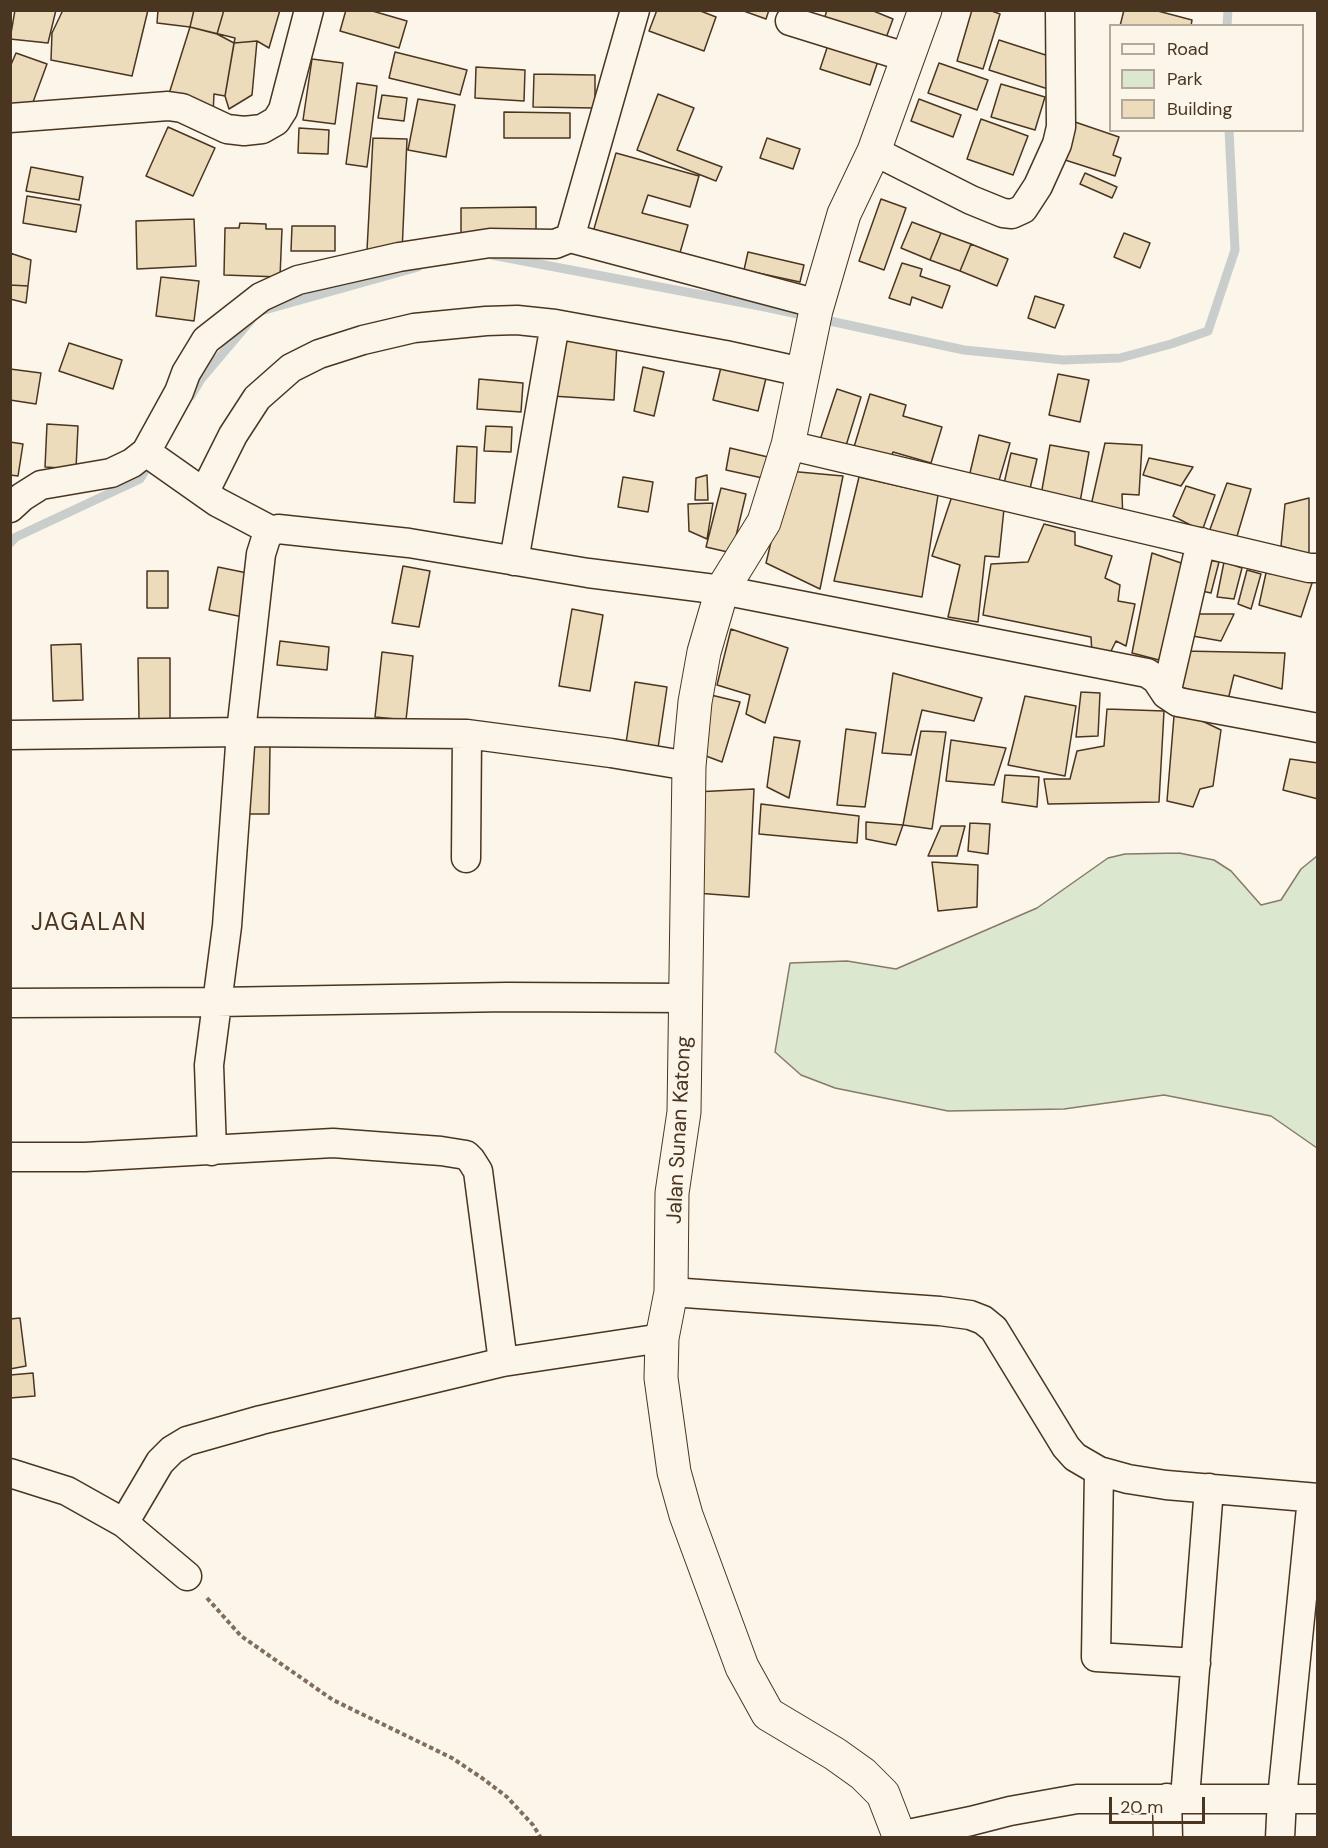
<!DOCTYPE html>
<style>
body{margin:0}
#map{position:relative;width:1328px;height:1848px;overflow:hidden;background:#fbf6e9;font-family:"DM Sans",sans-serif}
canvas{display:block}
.frame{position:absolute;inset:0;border:12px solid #4a3520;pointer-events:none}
.legend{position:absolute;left:1109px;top:24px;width:195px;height:108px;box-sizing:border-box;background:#fbf6e9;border:2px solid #b4a999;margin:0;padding:8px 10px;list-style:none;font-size:18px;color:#4a3520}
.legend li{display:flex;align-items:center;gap:12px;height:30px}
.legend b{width:30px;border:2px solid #b4a999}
.scale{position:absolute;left:1109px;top:1797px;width:96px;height:27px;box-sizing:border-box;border:3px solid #4a3520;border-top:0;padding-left:8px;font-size:18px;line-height:21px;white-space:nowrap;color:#4a3520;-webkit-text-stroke:4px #fbf6e9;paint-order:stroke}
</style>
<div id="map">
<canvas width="1328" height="1848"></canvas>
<div class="frame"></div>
<ul class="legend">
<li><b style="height:8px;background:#fbf6e9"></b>Road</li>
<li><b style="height:16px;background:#dce7d0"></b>Park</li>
<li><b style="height:16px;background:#ecdcbc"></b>Building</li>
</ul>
<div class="scale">20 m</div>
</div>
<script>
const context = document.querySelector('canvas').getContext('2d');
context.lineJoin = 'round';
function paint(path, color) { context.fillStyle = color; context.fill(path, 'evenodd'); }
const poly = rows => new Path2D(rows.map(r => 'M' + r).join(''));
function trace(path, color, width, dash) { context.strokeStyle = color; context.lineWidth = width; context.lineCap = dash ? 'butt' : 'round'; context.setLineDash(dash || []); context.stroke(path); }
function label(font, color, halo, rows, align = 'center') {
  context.font = font + ' "DM Sans",sans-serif'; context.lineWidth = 4.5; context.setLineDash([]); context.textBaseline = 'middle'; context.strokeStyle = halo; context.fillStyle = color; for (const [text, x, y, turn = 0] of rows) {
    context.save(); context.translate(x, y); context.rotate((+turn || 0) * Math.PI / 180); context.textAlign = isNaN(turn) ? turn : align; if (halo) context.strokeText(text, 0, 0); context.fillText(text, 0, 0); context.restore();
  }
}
const green = poly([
 [1179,853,1214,860,1231,871,1261,905,1281,900,1301,869,1317,856,1317,1148,1271,1116,1164,1095,1064,1109,948,1111,835,1088,801,1075,775,1052,790,963,847,961,896,969,1037,908,1108,858,1125,854,1179,853]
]);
paint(green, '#dce7d0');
trace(green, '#887966', 1.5);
trace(poly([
 [1227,26,1228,10],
 [492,255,765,307,964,350,1063,360,1120,358,1171,344,1208,331,1235,250,1229,130],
 [261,311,418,267],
 [191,396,201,379,251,320],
 [10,543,16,537,140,479,151,461]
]), '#c9cecd', 9);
const building = poly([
 [15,10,56,10,48,43,10,39,15,10],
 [63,10,148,10,132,76,51,60,52,33,63,10],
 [158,10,194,10,190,27,157,23,158,10],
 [194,10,224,10,217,34,190,27,194,10],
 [224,10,280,10,269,48,257,41,234,43,217,34,224,10],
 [346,10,369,10,407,21,399,48,340,31,346,10],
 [657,10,698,10,716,17,704,51,649,31,657,10],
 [741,10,769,10,766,19,741,10],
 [827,10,871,10,893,19,883,46,823,23,827,10],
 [972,10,989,10,1000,14,983,69,957,61,972,10],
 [1124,10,1154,10,1192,20,1191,26,1120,26,1124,10],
 [190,27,235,38,225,96,214,94,213,114,168,97,190,27],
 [830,39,880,55,870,85,820,69,830,39],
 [999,40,1058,59,1048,89,989,70,999,40],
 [257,41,252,95,229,109,225,96,234,43,257,41],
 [395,52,467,70,460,95,389,78,395,52],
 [16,53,47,64,29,113,10,107,10,67,16,53],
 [312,59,343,63,335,124,303,120,312,59],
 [939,63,988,80,977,110,928,93,939,63],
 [476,67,525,70,524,101,475,98,476,67],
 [534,74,595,75,595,108,533,107,534,74],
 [357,83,377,86,367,167,346,164,357,83],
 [1001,84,1045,97,1035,130,991,117,1001,84],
 [658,94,694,108,677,150,722,167,716,181,637,150,658,94],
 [382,95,407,98,404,121,378,118,382,95],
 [418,99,455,105,446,157,408,150,418,99],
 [919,99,961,115,953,137,911,121,919,99],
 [504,112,570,113,570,138,504,138,504,112],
 [981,119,1028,136,1013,175,967,159,981,119],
 [1075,122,1119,137,1113,155,1121,158,1115,176,1062,159,1075,122],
 [168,127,215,148,193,196,146,176,168,127],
 [299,128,329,130,328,154,298,153,299,128],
 [373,138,407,139,402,252,367,250,373,138],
 [767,138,800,149,793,169,760,158,767,138],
 [616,153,699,176,690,207,648,195,642,213,688,225,677,263,591,239,616,153],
 [31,167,83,177,79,200,26,191,31,167],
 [1085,173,1117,187,1112,198,1080,184,1085,173],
 [27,196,81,205,76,232,23,223,27,196],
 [881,199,906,208,884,270,859,261,881,199],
 [536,207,536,238,461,238,461,208,536,207],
 [194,219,196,266,137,269,136,221,194,219],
 [912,222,941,233,930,260,901,248,912,222],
 [240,223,266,224,266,229,282,229,280,277,224,275,225,228,239,228,240,223],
 [292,226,335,226,335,251,291,251,292,226],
 [941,233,971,244,960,271,930,260,941,233],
 [1124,233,1150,243,1140,268,1114,257,1124,233],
 [971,244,1008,259,997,286,960,271,971,244],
 [748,252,804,265,800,282,744,270,748,252],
 [10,253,31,260,28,286,10,285,10,253],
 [902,263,922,269,920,276,950,286,942,308,912,297,910,305,889,298,902,263],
 [161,277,199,281,194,321,156,316,161,277],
 [10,285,28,286,26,303,10,299,10,285],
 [1035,296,1064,305,1055,328,1028,318,1035,296],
 [556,339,617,342,614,400,552,396,556,339],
 [69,343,122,360,113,389,59,371,69,343],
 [723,359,768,370,758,411,713,400,723,359],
 [643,367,664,372,654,416,634,411,643,367],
 [10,369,41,373,36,404,10,400,10,369],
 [1058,374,1089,380,1080,422,1049,415,1058,374],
 [479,379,523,383,521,412,477,409,479,379],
 [837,389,861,397,845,449,820,440,837,389],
 [870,394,906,405,903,416,942,427,931,463,893,452,891,458,854,447,870,394],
 [47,424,78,426,76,469,45,467,47,424],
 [486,426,512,427,511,452,484,451,486,426],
 [979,435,1010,443,998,484,969,477,979,435],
 [10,442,23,444,18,476,10,475,10,442],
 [1105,443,1142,445,1139,495,1122,494,1123,521,1090,510,1105,443],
 [1050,445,1089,452,1080,502,1041,495,1050,445],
 [457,446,477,447,475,503,454,502,457,446],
 [730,448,772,458,767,479,726,470,730,448],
 [1011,453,1037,459,1029,493,1003,488,1011,453],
 [1149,458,1193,467,1181,486,1143,475,1149,458],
 [788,471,843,476,820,589,766,563,788,471],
 [707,475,708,500,695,500,696,478,707,475],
 [623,477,653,482,648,512,618,507,623,477],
 [859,477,938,495,922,597,834,581,859,477],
 [1227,483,1251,489,1235,543,1209,532,1227,483],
 [1186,486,1215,495,1202,531,1173,516,1186,486],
 [721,488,746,494,732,553,706,547,721,488],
 [952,496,1004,509,999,557,985,556,978,622,948,617,960,565,932,556,952,496],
 [1309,498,1309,554,1281,546,1285,504,1309,498],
 [713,503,707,539,689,531,688,504,713,503],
 [1044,524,1075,532,1075,545,1112,556,1105,578,1120,585,1118,601,1135,604,1126,646,1116,641,1107,659,1092,654,1091,637,983,615,991,564,1028,562,1044,524],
 [1152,553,1184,564,1159,660,1132,653,1152,553],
 [1202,559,1219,562,1211,593,1197,590,1202,559],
 [1224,562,1242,568,1234,599,1217,597,1224,562],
 [403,566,430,571,419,627,392,623,403,566],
 [218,567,252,574,243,617,209,610,218,567],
 [1247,570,1261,574,1251,609,1238,604,1247,570],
 [147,571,168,571,168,608,147,608,147,571],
 [1266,573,1313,580,1301,617,1259,605,1266,573],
 [572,609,603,615,590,691,559,686,572,609],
 [1193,614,1234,614,1221,641,1187,635,1193,614],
 [731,629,788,648,765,723,746,714,750,695,717,685,731,629],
 [280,641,329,647,327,670,277,665,280,641],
 [81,644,83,700,53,701,51,645,81,644],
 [1182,651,1285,653,1282,689,1234,675,1228,700,1173,685,1182,651],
 [382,652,413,656,406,720,375,717,382,652],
 [138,658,170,658,170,720,139,720,138,658],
 [893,673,982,698,974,721,922,710,911,755,882,753,893,673],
 [635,682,667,687,658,748,626,743,635,682],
 [1081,692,1100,693,1098,736,1076,737,1081,692],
 [711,695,740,702,722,762,698,753,711,695],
 [1025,696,1076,706,1065,776,1008,765,1025,696],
 [1107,709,1164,711,1159,802,1048,804,1044,779,1070,779,1077,751,1104,746,1107,709],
 [1174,716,1198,719,1221,730,1213,786,1200,789,1193,807,1167,801,1174,716],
 [846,729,876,733,865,807,837,805,846,729],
 [921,731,946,732,932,829,903,825,921,731],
 [774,737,800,741,789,798,767,787,774,737],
 [951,740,1006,748,994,785,946,781,951,740],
 [243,746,270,746,269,814,241,814,243,746],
 [1290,759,1318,763,1318,799,1283,790,1290,759],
 [1005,775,1039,777,1037,807,1002,802,1005,775],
 [754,789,749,897,696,893,695,792,754,789],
 [761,804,859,816,857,843,759,834,761,804],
 [866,822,903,825,896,845,866,839,866,822],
 [970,823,990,824,988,854,968,851,970,823],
 [941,826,965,826,957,856,928,856,941,826],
 [932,862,978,865,977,907,938,911,932,862],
 [20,1318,26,1366,10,1369,10,1319,20,1318],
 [33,1373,35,1396,10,1398,10,1375,33,1373]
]);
paint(building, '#ecdcbc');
trace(building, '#4a3520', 1.5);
const street = poly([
 [790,21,909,58],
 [10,118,168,106,182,108,227,129,244,131,262,129,276,121,283,110,309,10],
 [874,151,971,200,1003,213,1012,214,1023,209,1038,186,1057,144,1061,127,1060,10],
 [570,238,635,10],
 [788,445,1309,568,1318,568],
 [146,452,217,502,272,531],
 [204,493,233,435,257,398,291,368,319,354,363,340,414,328,486,321,517,320,555,324,725,355,802,372],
 [10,508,22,497,41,485,111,473,132,463,146,452,179,392,186,373,206,340,261,297,298,280,399,257,490,243,555,244,570,238,818,304],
 [514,561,555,324],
 [1166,694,1201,542],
 [10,735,241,732,467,734,611,753,689,766],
 [466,858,467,734],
 [10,1003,217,1002,507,997,686,998],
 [212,1151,209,1065,227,926,241,732,257,589,261,554,266,538,272,531,278,529,409,543,588,573,722,590,1147,673,1156,679,1166,694,1178,702,1318,728],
 [10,1157,85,1157,333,1143,441,1151,466,1155,471,1160,478,1171,503,1362],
 [671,1292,940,1311,970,1315,983,1320,994,1329,1066,1447,1075,1457,1099,1471,1128,1479,1166,1485,1318,1498],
 [1099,1471,1096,1657,1196,1663],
 [10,1473,67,1491,124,1523,187,1576],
 [124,1523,160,1462,172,1450,187,1441,261,1420,503,1362,662,1338],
 [1167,1798,1168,1838],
 [1185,1798,1209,1488],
 [899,1836,971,1821,1010,1811,1077,1799,1318,1799],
 [1280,1838,1282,1798,1312,1498]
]);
const secondary = poly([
 [900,1838,883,1794,863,1774,835,1754,768,1714,742,1667,686,1515,674,1472,661,1378,662,1338,671,1292,672,1193,684,1112,689,766,695,702,704,652,722,590,764,522,788,445,816,310,844,214,874,151,925,10]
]);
trace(street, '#4a3520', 31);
trace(secondary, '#4a3520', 35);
trace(poly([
 [207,1598,241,1636,333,1700,452,1758,482,1778,507,1797,533,1825,541,1838]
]), '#7f6f5c', 4, [4.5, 3]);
trace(street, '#fbf6e9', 28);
trace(secondary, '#fbf6e9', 33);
label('21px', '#4a3520', '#fbf6e9', [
 ["Jalan Sunan Katong",680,1130,-87]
]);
context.letterSpacing = '1.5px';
label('24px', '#4a3520', '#fbf6e9', [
 ["JAGALAN",89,924]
]);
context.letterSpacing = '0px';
</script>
